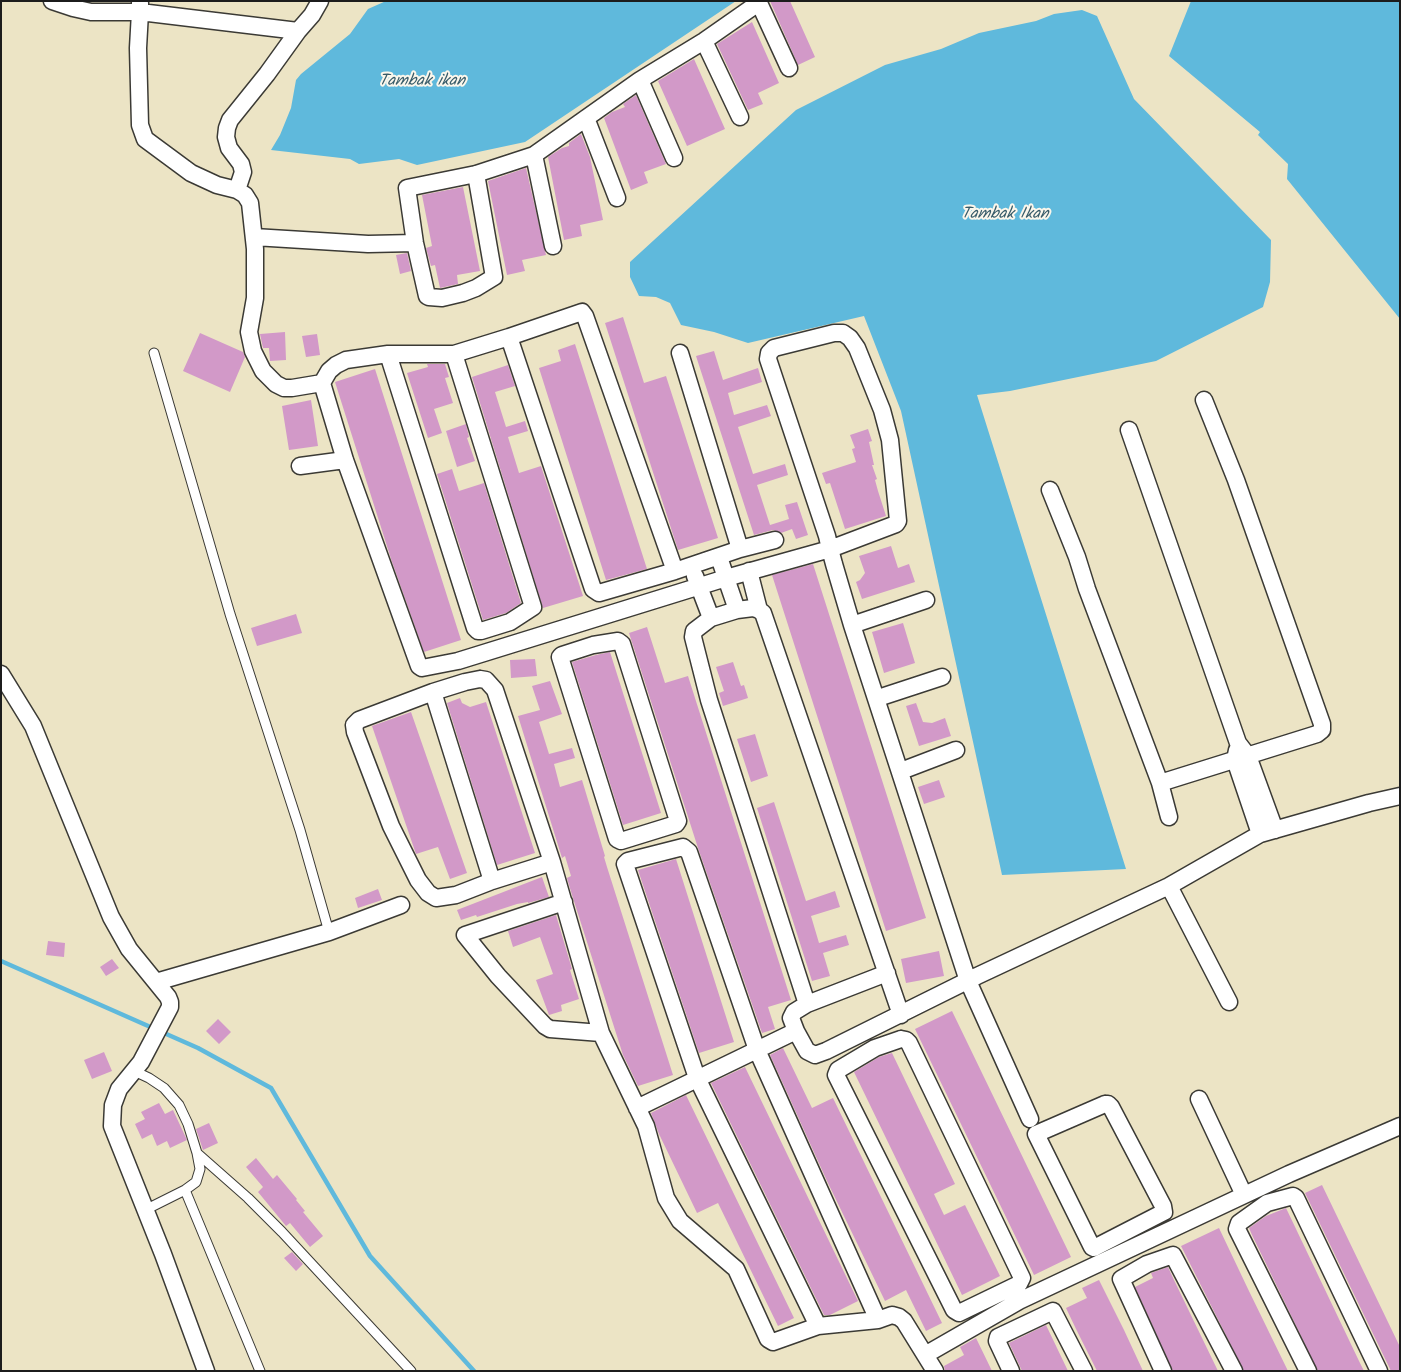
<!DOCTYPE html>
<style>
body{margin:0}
#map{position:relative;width:1401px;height:1372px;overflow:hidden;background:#ece4c5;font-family:Kalam,sans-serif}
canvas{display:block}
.frame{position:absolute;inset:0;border:2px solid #1c1c1c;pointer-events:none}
</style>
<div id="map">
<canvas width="1401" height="1372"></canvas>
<div class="frame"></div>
</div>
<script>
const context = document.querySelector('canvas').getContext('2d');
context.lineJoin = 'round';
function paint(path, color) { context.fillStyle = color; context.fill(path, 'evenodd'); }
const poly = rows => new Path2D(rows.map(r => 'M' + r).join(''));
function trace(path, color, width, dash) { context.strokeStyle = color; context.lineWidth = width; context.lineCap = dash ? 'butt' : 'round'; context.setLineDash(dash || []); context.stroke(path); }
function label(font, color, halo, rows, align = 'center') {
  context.font = font + ' Kalam,sans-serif'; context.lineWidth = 4; context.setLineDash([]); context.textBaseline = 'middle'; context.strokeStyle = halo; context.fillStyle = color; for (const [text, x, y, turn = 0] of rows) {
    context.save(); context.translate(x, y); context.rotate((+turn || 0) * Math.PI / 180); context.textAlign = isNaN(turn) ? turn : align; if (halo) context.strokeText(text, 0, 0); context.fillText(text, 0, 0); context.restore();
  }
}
paint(poly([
 [386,1,736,1,525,142,417,165,399,159,359,164,350,159,271,150,280,135,291,108,296,80,301,74,350,34,368,9],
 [1191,1,1400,1,1400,319,1287,179,1288,164,1258,135,1260,132,1169,56],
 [1082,10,1097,16,1134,99,1271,240,1270,282,1263,307,1156,361,1010,391,977,395,1126,869,1002,875,901,411,864,316,748,343,714,332,681,325,670,303,656,297,639,296,630,277,630,262,796,110,885,65,941,49,979,33,1036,21,1054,14]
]), '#5fb9dc');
trace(poly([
 [1,961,198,1048,271,1088,370,1256,474,1371]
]), '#5fb9dc', 4.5);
paint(poly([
 [770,1,790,1,815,57,798,65],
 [752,22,779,83,758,93,763,104,748,110,717,44],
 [694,59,725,129,687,146,658,81],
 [636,95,666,164,644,172,648,183,631,190,604,118,612,112,625,107,623,104],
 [581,134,590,157,603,220,580,225,582,236,564,240,548,157,562,148,569,146,569,143],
 [526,168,546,255,522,260,525,271,507,275,488,181],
 [463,187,480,271,457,275,458,284,440,288,435,265,431,266,426,248,432,246,422,195],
 [407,253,411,271,400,274,396,255],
 [623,317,644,383,666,376,718,538,678,550,605,323],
 [285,332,286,360,270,361,269,348,263,348,260,334],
 [200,333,243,352,245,357,230,392,183,371],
 [317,334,320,355,306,357,302,336],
 [575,344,647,569,606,580,539,368,561,361,558,350],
 [714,351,723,380,758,368,762,382,728,393,734,415,767,405,771,416,738,427,753,474,785,464,788,475,757,485,770,525,789,519,785,505,797,502,808,535,796,539,792,529,781,533,773,530,754,535,696,356],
 [427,364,445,364,449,377,445,378,453,403,434,409,442,433,428,438,407,373,428,367],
 [508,365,515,386,495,392,506,427,525,421,528,431,508,437,519,473,541,466,583,596,543,608,472,377],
 [375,369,461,640,424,652,392,562,335,382],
 [311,400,318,446,289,450,282,406],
 [466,424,469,437,467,438,475,461,457,467,446,431],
 [868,429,872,441,869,442,874,465,872,465,877,479,875,480,878,491,886,516,845,529,830,483,826,484,822,473,856,462,852,449,855,448,850,435],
 [452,469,459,491,484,483,521,603,506,613,483,620,437,474],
 [891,546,898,568,909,564,915,582,862,599,856,582,860,580,865,573,859,556],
 [813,564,926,918,886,931,772,575],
 [296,614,302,633,257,646,251,628],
 [903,623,915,663,884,673,872,632],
 [647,627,665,683,688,676,791,1000,768,1007,775,1029,762,1033,698,848,629,633],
 [610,652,661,813,623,825,572,662,596,655],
 [535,659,537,676,511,678,510,660],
 [733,662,741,686,744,685,748,698,723,706,719,693,724,691,716,667],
 [550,681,562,714,539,722,549,754,572,748,575,758,554,764,560,787,582,780,605,856,604,857,607,867,673,1075,638,1086,623,1055,572,895,567,878,571,876,565,856,562,858,518,716,540,710,532,686],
 [460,698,462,703,470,707,486,702,535,853,497,865,447,703],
 [916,703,923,722,932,723,945,718,951,736,919,746,906,706],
 [411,712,467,873,450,879,438,847,416,854,372,726],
 [755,734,768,776,751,782,737,739],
 [939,780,945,797,924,804,918,787],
 [774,802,806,901,835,891,840,907,811,916,819,943,846,935,849,945,823,953,830,976,812,981,757,808],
 [676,859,734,1042,699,1053,638,870],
 [542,877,549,897,528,903,528,902,517,904,477,917,476,915,461,920,457,910],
 [378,889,382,900,358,908,355,898],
 [556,915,572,969,570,970,579,999,561,1005,562,1011,549,1015,536,980,553,974,540,937,513,947,508,931],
 [48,941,65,943,64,957,46,955],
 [939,951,944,976,906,983,901,959],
 [112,959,119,968,106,976,100,967],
 [952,1011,1071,1257,1034,1275,915,1029],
 [218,1019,231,1032,219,1044,206,1031],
 [783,1048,812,1108,833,1098,942,1323,926,1331,906,1290,885,1301,827,1181,770,1055],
 [104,1052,112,1071,92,1079,84,1060],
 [892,1053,955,1184,934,1194,944,1215,965,1205,1000,1276,962,1295,854,1072,879,1057],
 [745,1067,858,1301,830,1315,824,1315,711,1083],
 [686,1095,794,1318,778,1326,718,1203,697,1213,659,1134,651,1113],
 [159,1103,165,1114,173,1110,187,1140,170,1148,167,1141,157,1146,152,1134,142,1139,135,1124,145,1119,141,1112],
 [209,1123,218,1143,203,1150,196,1129],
 [256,1158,273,1179,277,1175,297,1199,296,1200,305,1211,303,1212,323,1236,310,1247,290,1223,286,1226,258,1192,263,1187,246,1167],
 [1322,1185,1400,1347,1400,1371,1391,1371,1305,1193],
 [1286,1208,1359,1361,1364,1371,1318,1371,1252,1235,1249,1228,1266,1216],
 [1219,1228,1248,1289,1288,1371,1244,1371,1181,1246],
 [292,1252,303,1264,296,1271,284,1258],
 [1168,1267,1174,1280,1218,1371,1173,1371,1135,1287,1153,1278,1151,1273],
 [1099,1280,1124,1330,1143,1371,1097,1371,1076,1329,1066,1308,1087,1298,1082,1288],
 [1046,1325,1068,1371,1022,1371,1009,1343],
 [976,1338,992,1371,945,1371,944,1366,964,1355,960,1347]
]), '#d299c8');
const lane = poly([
 [154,353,230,614,300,830,329,932],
 [134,1071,149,1078,164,1088,179,1105,188,1124,197,1153,200,1169,196,1182,185,1190,145,1210],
 [197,1153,248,1198,282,1232,411,1371],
 [185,1190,260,1371]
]);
const street = poly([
 [52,1,73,8,91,12,140,12,138,48,140,125,145,139,191,173,217,185,237,190,245,195,250,203,255,249,255,298,249,332,253,351,263,371,276,384,284,388,292,388,322,383,345,460,419,666,422,668,458,661,726,578,737,610,753,608,759,610,763,613,901,1015],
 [140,3,140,12,298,31],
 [704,41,740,117],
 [640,80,674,158],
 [586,118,617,198],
 [534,155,553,246],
 [476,174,534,155,640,80,704,41,757,4,760,5,789,68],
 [476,174,494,277,476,288,463,293,442,298,429,297,427,296,415,243,407,188,476,174],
 [237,190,243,172,241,164,229,148,226,137,227,128,230,120,267,74,298,31,312,15,320,1],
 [254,237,368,244,415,243],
 [509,337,593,589,599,593,675,571,740,549,680,353],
 [388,354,475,628,478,631,481,631,510,622,533,607,454,354],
 [322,383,329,371,336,365,346,360,388,354,454,354,509,337,582,312,585,316,675,571],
 [1129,430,1238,743,1248,756,1275,830],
 [300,466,345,460],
 [1050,490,1077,557,1087,589,1160,783,1317,734,1322,730,1322,724,1236,480,1204,400],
 [740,549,775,540],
 [719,557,726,578,830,549,896,524,898,521,890,440,882,410,857,348,850,338,843,333,834,333,774,348,769,353,768,359,827,536,830,549,834,564,852,625,968,981,1030,1119],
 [749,571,759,610],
 [695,576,711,618],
 [737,610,711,618,694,631,693,637,709,700,807,1004],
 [852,625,926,600],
 [618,641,622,644,678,821,676,824,621,841,617,839,560,657,562,655,593,645,618,641],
 [1,674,33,726,111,917,129,949,168,997,170,1002,170,1007,141,1062,119,1089,113,1105,112,1126,163,1254,206,1371],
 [480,679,486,680,495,690,552,862,492,881,456,895,436,898,428,893,418,880,391,826,355,732,354,725,359,720,433,692,465,682,480,679],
 [433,692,492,881],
 [878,698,942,677],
 [1237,750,1235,760,1260,834],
 [901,771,956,750],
 [1160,783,1169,817],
 [552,862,601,1033,646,1126,666,1198,680,1221,736,1269,768,1339,773,1342,818,1326,878,1320,892,1315,899,1317,904,1321,935,1371],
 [1169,886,1229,1002],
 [564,902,465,935,498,976,545,1026,550,1029,601,1033],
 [887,973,807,1004,794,1012,791,1018,796,1031,807,1051,815,1055,826,1051,977,976,1169,886,1260,834,1369,803,1400,796],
 [156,982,329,932,401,905],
 [901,1039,906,1040,909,1043,1022,1278,1019,1284,959,1313,954,1310,836,1075,838,1070,875,1048,901,1039],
 [1199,1099,1244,1195],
 [1105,1104,1108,1104,1111,1107,1163,1206,1164,1212,1094,1248,1092,1247,1036,1134,1105,1104],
 [637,1108,796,1031],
 [818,1326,697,1078,625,864,628,861,683,847,689,852,757,1050,878,1320],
 [925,1355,1019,1301,1289,1174,1400,1126],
 [1011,1371,997,1341,998,1337,1053,1311,1084,1371],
 [1163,1371,1121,1279,1147,1264,1173,1255,1234,1371],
 [1308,1371,1237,1229,1239,1223,1267,1203,1293,1196,1296,1198,1379,1371]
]);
trace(lane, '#3b3a35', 11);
trace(street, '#3b3a35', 19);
trace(lane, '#fff', 9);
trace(street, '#fff', 16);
label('italic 16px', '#375b69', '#fbf7ec', [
 ["Tambak ikan",422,82],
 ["Tambak Ikan",1005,215]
]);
</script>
